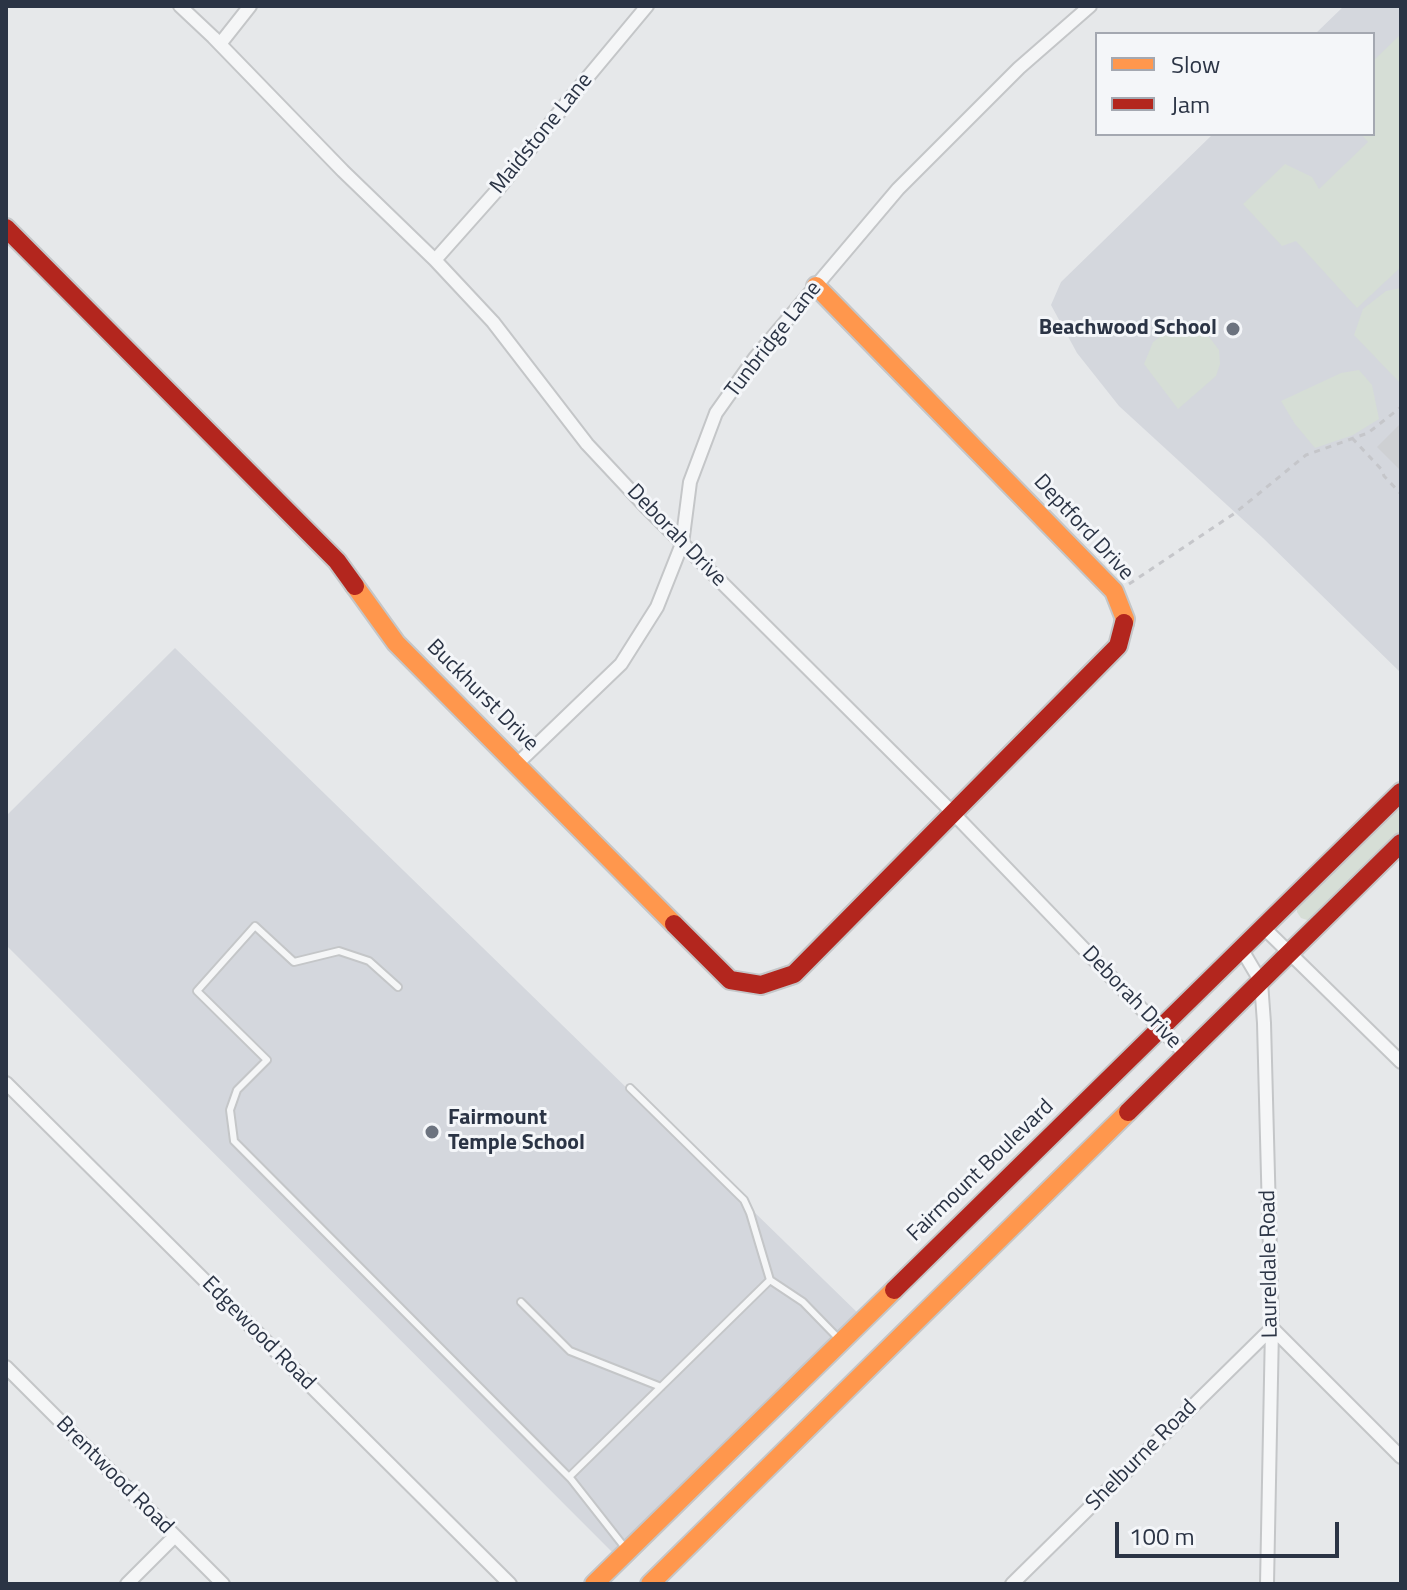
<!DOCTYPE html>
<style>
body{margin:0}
#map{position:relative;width:1407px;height:1590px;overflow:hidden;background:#e6e8ea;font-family:"Titillium Web",sans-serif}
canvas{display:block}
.frame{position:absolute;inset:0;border:8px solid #2b3445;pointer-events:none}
.legend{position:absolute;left:1095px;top:32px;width:280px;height:104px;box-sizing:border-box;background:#f4f6f9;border:2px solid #a4a8b1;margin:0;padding:10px 14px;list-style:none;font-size:24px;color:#2b3445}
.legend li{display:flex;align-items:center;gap:16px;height:40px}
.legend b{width:40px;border:2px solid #a4a8b1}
.scale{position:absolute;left:1115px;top:1522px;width:224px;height:36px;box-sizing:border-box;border:4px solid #2b3445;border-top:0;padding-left:10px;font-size:24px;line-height:28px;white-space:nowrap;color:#2b3445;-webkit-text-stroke:6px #f4f6f9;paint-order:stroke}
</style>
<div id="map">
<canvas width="1407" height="1590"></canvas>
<div class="frame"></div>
<ul class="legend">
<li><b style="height:10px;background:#ff974d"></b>Slow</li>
<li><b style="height:10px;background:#b3261e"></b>Jam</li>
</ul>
<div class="scale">100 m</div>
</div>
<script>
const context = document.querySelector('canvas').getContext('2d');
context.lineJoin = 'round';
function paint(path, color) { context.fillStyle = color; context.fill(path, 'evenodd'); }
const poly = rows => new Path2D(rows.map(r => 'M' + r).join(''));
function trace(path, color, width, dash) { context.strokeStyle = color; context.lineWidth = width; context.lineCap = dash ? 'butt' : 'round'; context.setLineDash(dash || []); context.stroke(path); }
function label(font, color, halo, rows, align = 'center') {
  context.font = font + ' "Titillium Web",sans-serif'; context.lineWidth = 6; context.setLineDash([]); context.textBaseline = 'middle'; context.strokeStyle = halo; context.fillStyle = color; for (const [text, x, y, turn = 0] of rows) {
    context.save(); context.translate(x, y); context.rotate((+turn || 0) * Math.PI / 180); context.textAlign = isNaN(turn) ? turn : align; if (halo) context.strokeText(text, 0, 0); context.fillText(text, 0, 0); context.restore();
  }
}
paint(poly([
 [1344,6,1401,6,1401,673,1263,538,1119,406,1077,353,1051,305,1061,282,1213,134,1373,134,1373,34,1315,34],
 [175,648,864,1319,619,1559,6,945,6,816]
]), '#d4d7dd');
paint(poly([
 [1401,34,1401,267,1357,308,1296,241,1282,246,1243,204,1285,164,1312,177,1319,189,1368,142,1361,134,1373,134,1373,61],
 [1401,288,1401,382,1400,383,1354,335,1363,309,1386,291],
 [1173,327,1192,327,1210,338,1219,350,1220,364,1216,376,1178,409,1144,364,1153,342],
 [1359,370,1372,385,1379,419,1353,435,1315,448,1295,424,1281,401,1341,373],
 [1401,800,1401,833,1318,915,1310,921,1301,918,1297,912,1297,906]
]), '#d6ded6');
paint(poly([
 [1401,423,1401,471,1377,447]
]), '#ced0d3');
const lane = poly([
 [398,987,369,961,339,951,294,962,255,926,197,991,267,1060,237,1090,230,1110,234,1141,571,1479,626,1549],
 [630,1088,744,1200,750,1213,770,1280],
 [521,1302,570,1351,661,1387],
 [569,1477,770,1280,803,1302,839,1339]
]);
const street = poly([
 [180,6,213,37,343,171,435,260,493,322,587,444,645,506,954,814,1186,1055],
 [220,44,250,6],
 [435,260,499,188,572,96,647,6],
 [517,764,621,664,657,607,682,544,690,482,716,413,755,358,898,189,1019,68,1090,6],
 [1264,928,1401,1062],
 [1242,950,1261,982,1264,1023,1272,1328,1267,1584],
 [6,1083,510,1584],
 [6,1367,223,1584],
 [127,1584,175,1536],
 [1012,1584,1272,1328,1401,1457]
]);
const slow = poly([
 [816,286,1114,591,1125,619,1124,623],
 [355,586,396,643,674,924],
 [594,1584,894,1290],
 [650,1584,1128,1112]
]);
const jam = poly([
 [6,228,337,561,355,586],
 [674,924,730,980,761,985,794,974,1118,646,1124,623],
 [1128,1112,1401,843],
 [894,1290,1401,792]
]);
trace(lane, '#c4c6c8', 10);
trace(street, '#c4c6c8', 16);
trace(slow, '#c4c6c8', 22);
trace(jam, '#c4c6c8', 22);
trace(poly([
 [1352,438,1382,470,1384,476,1401,494],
 [1129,584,1235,513,1306,455,1368,433,1401,407]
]), '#c5c6ca', 3, [6, 6]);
trace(lane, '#f5f6f7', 6);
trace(street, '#f5f6f7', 12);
trace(slow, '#ff974d', 18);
trace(jam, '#b3261e', 18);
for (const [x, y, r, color] of [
 [1233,329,8,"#6c737f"],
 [432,1132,8,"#6c737f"]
]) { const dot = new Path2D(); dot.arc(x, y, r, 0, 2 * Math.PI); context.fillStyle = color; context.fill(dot); trace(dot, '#f4f6f9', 3); }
label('22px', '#2b3445', '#f4f6f9', [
 ["Maidstone Lane",542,134,-51],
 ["Tunbridge Lane",774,340,-52],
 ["Deptford Drive",1083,528,47],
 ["Deborah Drive",676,536,46],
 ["Buckhurst Drive",482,696,45],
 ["Deborah Drive",1131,998,46],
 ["Fairmount Boulevard",981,1171,-44],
 ["Laureldale Road",1270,1264,-91],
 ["Edgewood Road",258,1334,45],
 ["Shelburne Road",1142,1456,-45],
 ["Brentwood Road",114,1476,45]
]);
label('bold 22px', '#2b3445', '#f4f6f9', [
 ["Beachwood School",1217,329],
 ["Fairmount",448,1119,"left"],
 ["Temple School",448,1144,"left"]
], 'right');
</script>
